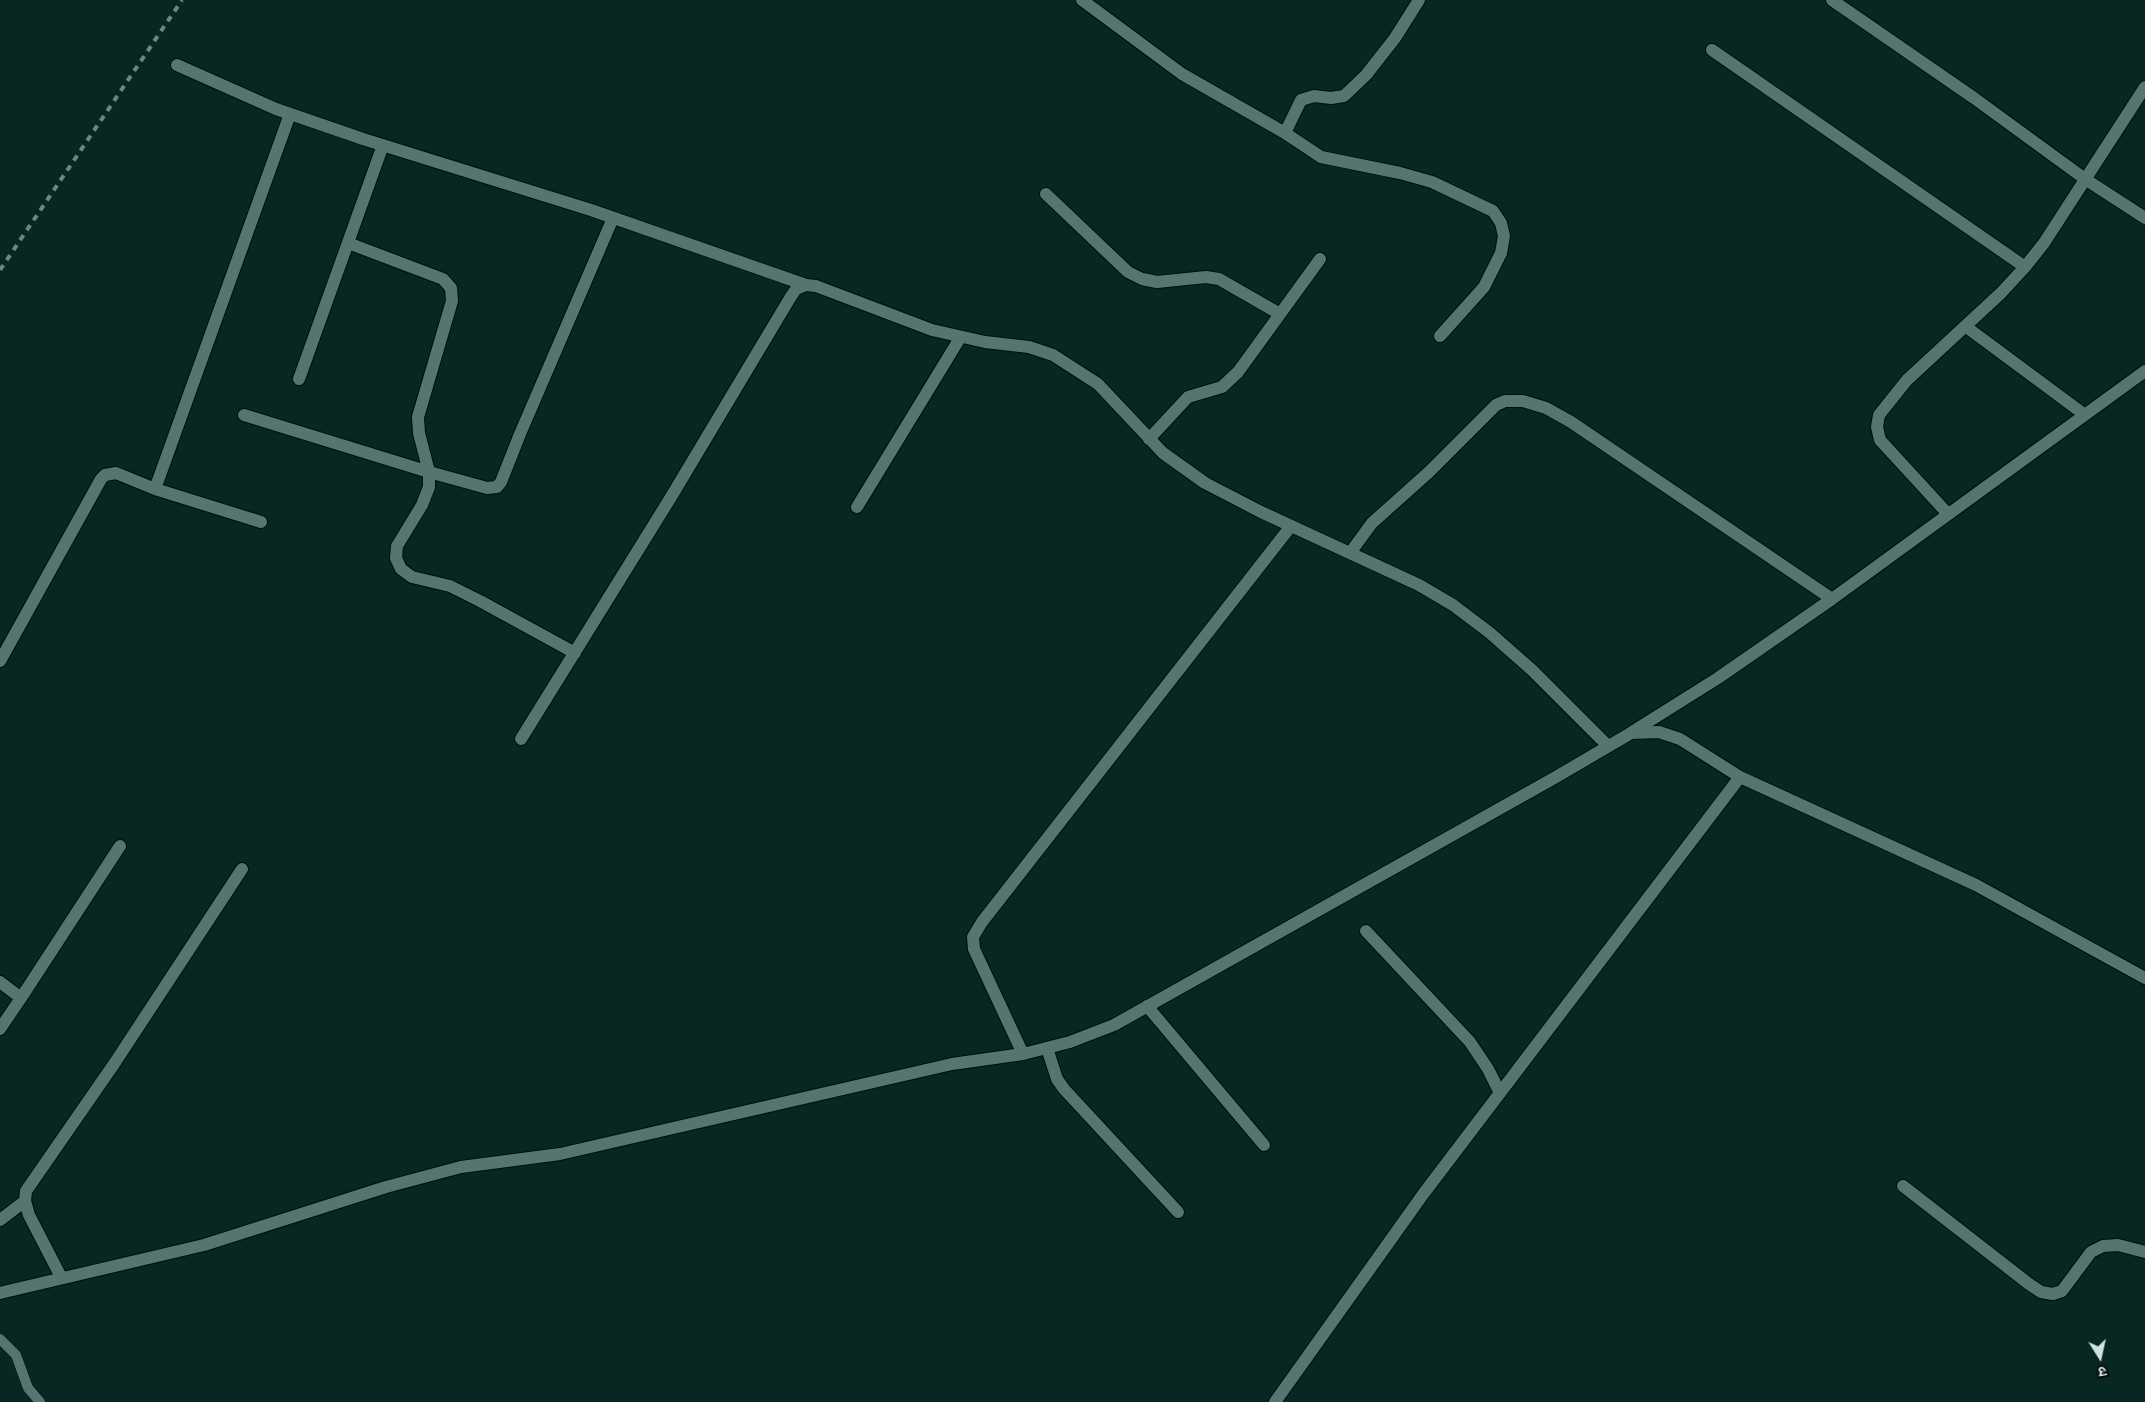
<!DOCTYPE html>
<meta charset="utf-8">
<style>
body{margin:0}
#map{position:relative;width:2145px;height:1402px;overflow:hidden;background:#082723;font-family:Cabin,"Noto Sans Devanagari",sans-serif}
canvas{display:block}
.north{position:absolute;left:2075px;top:1332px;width:50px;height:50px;-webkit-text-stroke:4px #030d0c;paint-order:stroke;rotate:170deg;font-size:14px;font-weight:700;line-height:20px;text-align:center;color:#d2e2e0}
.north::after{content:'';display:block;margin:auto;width:18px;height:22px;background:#d2e2e0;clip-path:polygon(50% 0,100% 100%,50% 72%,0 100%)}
</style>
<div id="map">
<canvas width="2145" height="1402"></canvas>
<div class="north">उ</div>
</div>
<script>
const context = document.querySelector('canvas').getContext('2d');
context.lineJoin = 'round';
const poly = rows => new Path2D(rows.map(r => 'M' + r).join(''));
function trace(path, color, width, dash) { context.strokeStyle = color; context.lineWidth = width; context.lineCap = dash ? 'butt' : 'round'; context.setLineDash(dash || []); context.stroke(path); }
const lane = poly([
 [0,1339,16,1355,28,1388,40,1402]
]);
const street = poly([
 [1082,0,1182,74,1285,133,1301,100,1314,96,1331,98,1344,96,1366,75,1395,38,1419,0],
 [1832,0,1974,98,2085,179,2145,218],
 [1712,50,2025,267],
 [177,65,276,109,363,139,591,210,806,285],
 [1285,133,1321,157,1400,173,1432,182,1493,211,1501,223,1504,236,1501,253,1484,287,1440,336],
 [1046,194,1128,272,1142,279,1157,282,1206,277,1219,279,1280,314],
 [348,243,443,279,451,288,452,301,418,417,419,433,429,472,429,487,422,505,397,546,396,558,401,569,412,577,450,586,480,601,575,653],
 [1965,326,2085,415],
 [299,379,383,145],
 [244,415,429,472,487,488,497,487,501,482,520,434,613,218],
 [1149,439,1188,397,1222,387,1238,372,1320,259],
 [857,507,960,338],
 [1948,514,1880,440,1877,427,1879,415,1907,380,2001,293,2025,267,2044,243,2145,87],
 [261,522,155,489,290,114],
 [1350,553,1372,523,1429,472,1496,405,1505,401,1523,401,1546,408,1571,422,1832,599],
 [0,661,101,479,105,475,116,473,155,489],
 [1632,732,1718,678,1832,599,2145,371],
 [521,739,671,497,790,298,796,289,806,285,816,286,932,330,985,342,1029,347,1053,355,1098,384,1163,453,1205,483,1261,512,1419,585,1453,605,1490,633,1532,670,1608,746],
 [1366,931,1470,1042,1488,1069,1500,1093],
 [0,982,21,998,120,846],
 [1147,1006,1264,1145],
 [0,1029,21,998],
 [1047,1048,1057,1079,1064,1089,1178,1212],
 [1023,1054,974,949,973,937,982,922,1291,526],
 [1903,1186,2029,1284,2041,1292,2053,1294,2062,1291,2091,1252,2103,1246,2118,1245,2145,1252],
 [0,1220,25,1201],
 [61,1277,29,1215,25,1201,26,1191,114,1064,242,869],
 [0,1293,204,1245,386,1187,461,1167,560,1154,952,1064,1023,1054,1070,1042,1114,1025,1556,777,1631,733,1659,732,1680,739,1740,777,1976,885,2145,978],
 [1275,1402,1424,1193,1740,777]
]);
trace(lane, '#000f0c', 11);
trace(street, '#000f0c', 14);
trace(lane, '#567570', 10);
trace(street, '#567570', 12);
trace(poly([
 [0,270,182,0]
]), '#6e8582', 4, [6, 6]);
</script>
